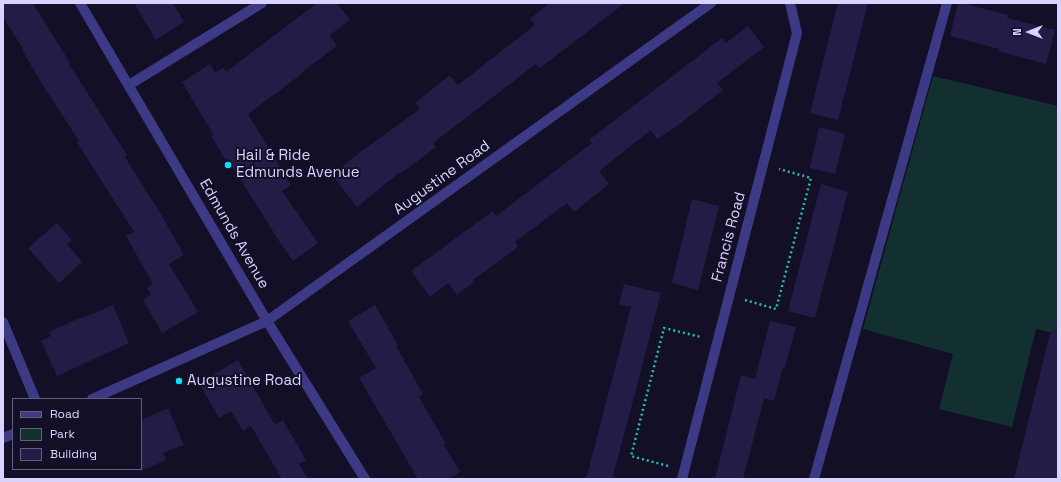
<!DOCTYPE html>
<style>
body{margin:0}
#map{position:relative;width:1061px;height:482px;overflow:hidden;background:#130f26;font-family:"Space Grotesk",sans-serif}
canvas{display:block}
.frame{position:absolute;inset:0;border:4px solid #d9d4ff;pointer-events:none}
.legend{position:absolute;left:12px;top:398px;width:130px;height:72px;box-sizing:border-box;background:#130f26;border:1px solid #625e7d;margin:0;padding:5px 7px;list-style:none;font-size:12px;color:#d9d4ff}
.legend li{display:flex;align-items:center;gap:8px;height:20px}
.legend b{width:20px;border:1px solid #625e7d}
.north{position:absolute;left:1009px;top:12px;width:40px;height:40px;-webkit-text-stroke:3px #130f26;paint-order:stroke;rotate:270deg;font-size:11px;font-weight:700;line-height:16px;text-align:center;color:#d9d4ff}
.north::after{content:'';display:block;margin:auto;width:14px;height:18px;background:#d9d4ff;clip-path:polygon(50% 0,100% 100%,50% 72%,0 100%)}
</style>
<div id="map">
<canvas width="1061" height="482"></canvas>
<div class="frame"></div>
<ul class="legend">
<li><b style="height:5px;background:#3d3a85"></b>Road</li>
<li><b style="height:11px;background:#12302f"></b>Park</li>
<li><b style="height:11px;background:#241b47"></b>Building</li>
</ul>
<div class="north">N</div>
</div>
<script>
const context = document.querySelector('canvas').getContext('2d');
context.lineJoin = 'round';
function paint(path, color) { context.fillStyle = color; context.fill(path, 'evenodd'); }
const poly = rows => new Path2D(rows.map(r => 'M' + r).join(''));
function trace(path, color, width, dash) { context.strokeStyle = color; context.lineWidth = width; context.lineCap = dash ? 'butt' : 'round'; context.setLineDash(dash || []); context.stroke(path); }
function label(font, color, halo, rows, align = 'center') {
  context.font = font + ' "Space Grotesk",sans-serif'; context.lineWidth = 4; context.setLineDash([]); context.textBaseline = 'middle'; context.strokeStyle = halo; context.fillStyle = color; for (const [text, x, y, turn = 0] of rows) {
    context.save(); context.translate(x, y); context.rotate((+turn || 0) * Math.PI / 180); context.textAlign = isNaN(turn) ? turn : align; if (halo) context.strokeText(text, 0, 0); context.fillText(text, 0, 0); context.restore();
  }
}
paint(poly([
 [933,76,1058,106,1058,334,1036,329,1012,427,939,409,953,354,863,329]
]), '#12302f');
paint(poly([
 [3,3,33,3,70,63,69,64,127,155,125,157,162,216,184,255,169,264,198,312,162,333,143,300,151,294,147,288,153,284,126,236,134,232,77,142,79,141,44,87,22,50,23,49,3,17],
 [134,3,173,3,184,22,156,40],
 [317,3,337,3,350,20,330,35,337,46,302,72,303,73,248,114,291,185,282,191,318,243,293,261,279,241,227,158,225,159,211,136,213,134,182,82,210,64,215,73,223,68,226,72],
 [549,3,625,3,540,68,536,64,433,143,436,147,400,174,399,173,357,207,332,175,359,153,420,109,415,103,450,75,458,85,535,25,530,19],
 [838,3,868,3,838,120,810,113],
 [958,3,962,3,1008,15,1007,18,1055,30,1046,64,998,51,999,49,950,36],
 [748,26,764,47,717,83,723,90,677,126,657,139,651,130,599,171,609,184,574,212,567,203,515,242,518,247,473,280,474,282,457,295,448,283,430,297,411,271,493,211,496,216,592,143,589,140,662,84,722,38,726,43],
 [819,127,845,134,835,174,810,168],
 [821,184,848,192,815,318,788,311],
 [692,199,719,206,698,290,672,283],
 [57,223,72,240,67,244,82,262,59,283,28,248],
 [624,284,661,293,637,386,612,479,586,479,631,307,619,304],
 [113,305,129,343,57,376,41,341,51,336,49,332,82,317,82,318],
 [375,305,398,345,396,346,423,394,419,397,446,444,444,445,460,472,448,479,418,479,359,378,376,368,348,321],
 [770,321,796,327,785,367,783,367,774,401,764,398,743,479,715,479,741,375,755,379],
 [1051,330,1058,331,1058,479,1014,479],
 [238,360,275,425,283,420,306,460,299,464,308,479,282,479,251,426,243,431,231,411,219,418,199,383],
 [168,408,184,445,163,453,166,460,141,471,141,420]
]), '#241b47');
trace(poly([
 [745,300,776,309,811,178,779,169],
 [668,466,631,456,664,328,701,337]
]), '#2fb8b0', 2.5, [2, 3]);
trace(poly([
 [814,479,947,3]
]), '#3d3a85', 10);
trace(poly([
 [80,3,267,321,365,479],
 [129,85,262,3],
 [3,322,35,399],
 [92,399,267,321,711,3],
 [3,438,13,434],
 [682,479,797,33,790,3]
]), '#3d3a85', 10);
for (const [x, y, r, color] of [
 [228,165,4,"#00e5ff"],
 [179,381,4,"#00e5ff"]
]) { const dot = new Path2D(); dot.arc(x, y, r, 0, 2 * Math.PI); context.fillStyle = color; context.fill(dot); trace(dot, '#130f26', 1.5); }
label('15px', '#d9d4ff', '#130f26', [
 ["Hail & Ride",236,156],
 ["Edmunds Avenue",236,173],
 ["Augustine Road",187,381]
], 'left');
label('15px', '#d9d4ff', '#130f26', [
 ["Augustine Road",442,178,-36],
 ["Edmunds Avenue",234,234,60],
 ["Francis Road",729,237,-75]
]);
</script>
